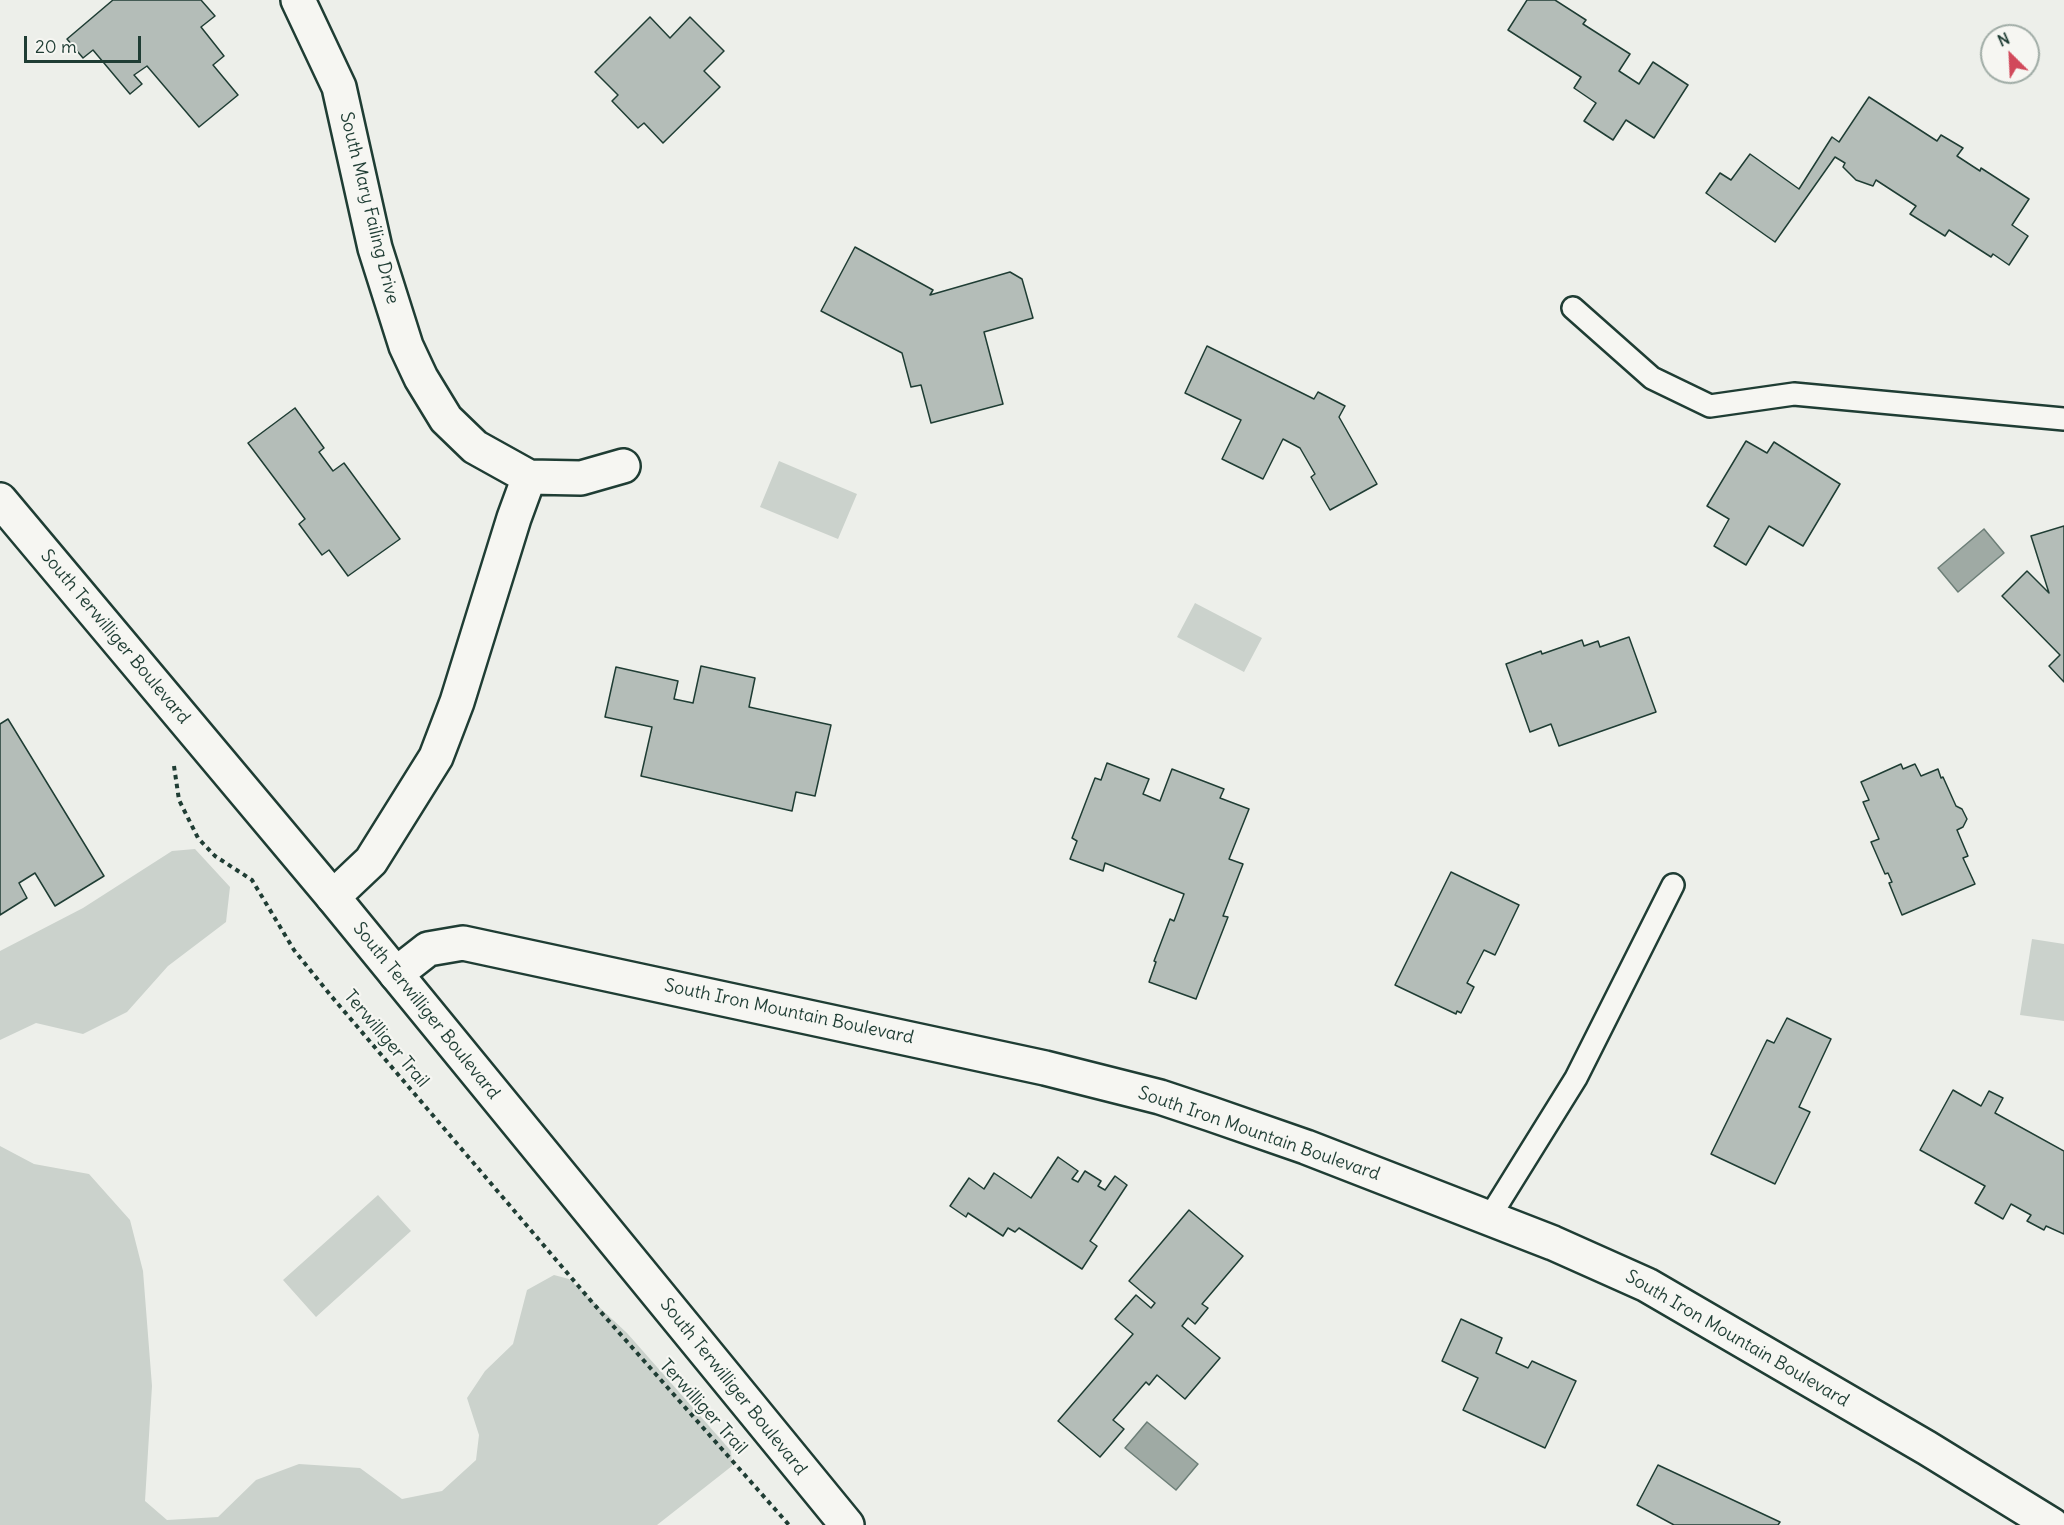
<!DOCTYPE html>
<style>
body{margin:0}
#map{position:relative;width:2064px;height:1525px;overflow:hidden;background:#edefea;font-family:Delius,sans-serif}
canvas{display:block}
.north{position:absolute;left:1980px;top:24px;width:60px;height:60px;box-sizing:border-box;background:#f6f6f2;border:2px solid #a0aca6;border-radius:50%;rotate:336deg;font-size:16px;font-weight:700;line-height:24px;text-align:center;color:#1f3d34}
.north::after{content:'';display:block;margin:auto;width:21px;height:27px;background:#d1495b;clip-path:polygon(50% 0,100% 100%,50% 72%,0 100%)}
.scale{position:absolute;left:24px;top:36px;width:117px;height:27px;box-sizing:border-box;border:3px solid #1f3d34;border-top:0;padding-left:8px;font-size:18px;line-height:21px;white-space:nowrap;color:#1f3d34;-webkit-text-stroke:4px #f6f6f2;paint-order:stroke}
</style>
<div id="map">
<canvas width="2064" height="1525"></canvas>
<div class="north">N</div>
<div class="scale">20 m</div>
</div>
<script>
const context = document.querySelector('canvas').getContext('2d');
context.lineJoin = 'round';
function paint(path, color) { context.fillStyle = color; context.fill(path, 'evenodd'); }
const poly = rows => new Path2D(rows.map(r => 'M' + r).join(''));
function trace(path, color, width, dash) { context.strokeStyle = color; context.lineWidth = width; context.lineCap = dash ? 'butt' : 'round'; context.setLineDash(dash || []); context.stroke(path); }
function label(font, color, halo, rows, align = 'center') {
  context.font = font + ' Delius,sans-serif'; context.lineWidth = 4.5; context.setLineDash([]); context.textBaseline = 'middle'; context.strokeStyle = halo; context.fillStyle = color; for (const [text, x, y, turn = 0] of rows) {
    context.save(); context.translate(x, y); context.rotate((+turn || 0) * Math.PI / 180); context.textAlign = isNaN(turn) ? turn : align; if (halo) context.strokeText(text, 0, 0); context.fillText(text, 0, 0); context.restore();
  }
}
paint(poly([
 [779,461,857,494,838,539,760,507],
 [1195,603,1262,638,1244,672,1177,637],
 [195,849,230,887,226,922,168,966,127,1012,83,1034,36,1023,0,1040,0,951,83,908,172,851],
 [2032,939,2064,944,2064,1021,2020,1015],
 [0,1146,34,1164,89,1174,130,1220,143,1271,152,1386,145,1501,167,1520,218,1517,256,1480,299,1464,360,1468,402,1499,442,1491,476,1460,479,1435,467,1398,485,1371,513,1344,527,1290,554,1275,569,1279,627,1333,731,1451,732,1466,657,1525,0,1525],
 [378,1195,411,1231,316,1317,283,1280]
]), '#cbd2cc');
const water = poly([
 [1984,529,2004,553,1958,592,1938,568,1984,529],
 [1147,1422,1198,1464,1176,1490,1125,1448,1147,1422]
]);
paint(water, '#9faaa4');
trace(water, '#6c7e77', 1.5);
const building = poly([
 [113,0,201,0,215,16,201,27,224,56,213,65,238,95,199,127,147,66,134,75,142,84,130,94,93,50,83,58,67,39,113,0],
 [1527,0,1555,0,1586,20,1583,24,1630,54,1619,71,1639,84,1653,62,1688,85,1654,138,1626,120,1613,140,1584,121,1596,103,1574,88,1581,77,1508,30,1527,0],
 [650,17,670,38,690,17,724,51,704,71,720,87,663,143,644,123,638,128,612,101,618,95,595,72,650,17],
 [1869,97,1937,141,1941,135,1963,148,1957,156,1980,171,1981,168,2029,199,2012,225,2028,236,2009,265,1993,254,1991,257,1949,230,1945,236,1910,214,1916,206,1876,180,1873,186,1856,180,1843,167,1845,163,1835,157,1775,242,1706,193,1720,173,1731,180,1750,154,1799,189,1832,137,1839,142,1869,97],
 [855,247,933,290,930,295,1010,272,1022,279,1033,318,984,332,1003,404,931,423,921,385,911,387,902,353,821,311,855,247],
 [1207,346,1314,399,1318,392,1345,406,1339,417,1377,484,1330,510,1311,477,1315,474,1300,448,1283,439,1263,479,1222,459,1241,420,1185,393,1207,346],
 [295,408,324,448,319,452,333,471,344,463,400,539,348,576,329,550,322,555,299,524,305,519,248,443,295,408],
 [1746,441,1767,453,1774,442,1840,484,1803,546,1769,526,1746,565,1714,546,1729,519,1707,506,1746,441],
 [2064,526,2064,682,2049,666,2060,655,2002,596,2027,571,2049,593,2031,536,2064,526],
 [1629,637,1656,712,1559,746,1551,724,1530,732,1506,664,1541,651,1542,654,1582,640,1584,646,1598,641,1600,647,1629,637],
 [701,666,755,678,749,707,831,725,815,796,796,792,792,811,641,776,652,727,605,717,616,667,678,681,674,699,693,703,701,666],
 [8,719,104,876,55,906,35,873,19,883,27,898,0,915,0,724,8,719],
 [1107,763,1149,779,1143,794,1160,801,1172,769,1224,789,1220,798,1249,809,1229,859,1243,864,1223,916,1228,917,1196,999,1149,982,1156,962,1154,961,1170,919,1174,921,1184,894,1105,863,1103,871,1070,859,1077,841,1072,838,1095,778,1101,780,1107,763],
 [1901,764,1903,769,1915,764,1921,776,1938,769,1941,778,1943,777,1956,806,1962,809,1967,819,1963,827,1957,830,1968,856,1963,858,1975,884,1902,915,1889,883,1892,882,1888,873,1885,874,1871,842,1879,839,1863,802,1869,800,1861,782,1901,764],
 [1451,872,1519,905,1495,955,1484,950,1467,983,1474,987,1461,1013,1457,1011,1456,1014,1395,985,1451,872],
 [1787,1018,1831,1039,1799,1107,1810,1112,1775,1184,1711,1154,1767,1040,1774,1043,1787,1018],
 [1953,1090,1981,1106,1989,1091,2003,1098,1995,1113,2064,1151,2064,1234,2046,1226,2044,1230,2027,1221,2031,1215,2011,1204,2003,1219,1975,1203,1985,1186,1920,1150,1953,1090],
 [1058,1157,1078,1171,1072,1179,1078,1182,1085,1171,1101,1181,1098,1186,1105,1190,1115,1176,1127,1185,1090,1241,1097,1246,1082,1269,1019,1228,1015,1232,1008,1228,1003,1236,968,1213,966,1217,950,1206,969,1178,984,1189,994,1173,1031,1198,1058,1157],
 [1189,1210,1243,1256,1202,1304,1208,1308,1195,1324,1188,1318,1182,1326,1220,1358,1185,1399,1157,1375,1149,1385,1146,1382,1113,1420,1124,1429,1100,1457,1058,1421,1133,1334,1115,1319,1136,1295,1151,1308,1155,1303,1129,1281,1189,1210],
 [1461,1319,1502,1338,1496,1353,1528,1368,1532,1361,1576,1381,1545,1448,1463,1410,1478,1378,1442,1361,1461,1319],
 [1658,1465,1780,1522,1778,1525,1674,1525,1637,1505,1658,1465]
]);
paint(building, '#b4bdb8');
trace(building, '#1f3d34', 1.5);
const service = poly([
 [1573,308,1652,378,1710,406,1794,394,2064,419],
 [1489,1218,1576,1078,1673,885]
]);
const minor = poly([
 [298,0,339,87,375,248,406,346,421,378,446,419,475,447,529,477,581,478,623,466],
 [333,897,371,861,436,757,457,702,514,518,529,477],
 [396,974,428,949,463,943,1045,1068,1160,1097,1211,1114,1306,1147,1553,1243,1647,1285,1927,1448,2052,1525]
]);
const secondary = poly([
 [0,500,333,897,847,1525]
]);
trace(service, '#1f3d34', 26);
trace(minor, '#1f3d34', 38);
trace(secondary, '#1f3d34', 38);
trace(poly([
 [174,766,179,800,198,838,215,856,252,880,294,950,332,997,592,1302,789,1525]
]), '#1f3d34', 4, [4.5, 4.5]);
trace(service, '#f6f6f2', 21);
trace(minor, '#f6f6f2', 33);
trace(secondary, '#f6f6f2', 33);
label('18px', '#1f3d34', '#f6f6f2', [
 ["South Mary Failing Drive",369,208,76],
 ["South Terwilliger Boulevard",115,637,50],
 ["South Terwilliger Boulevard",426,1011,51],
 ["South Iron Mountain Boulevard",789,1012,12],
 ["Terwilliger Trail",386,1039,50],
 ["South Iron Mountain Boulevard",1259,1134,19],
 ["South Iron Mountain Boulevard",1737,1339,30],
 ["South Terwilliger Boulevard",733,1387,51],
 ["Terwilliger Trail",703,1407,48]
]);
</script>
